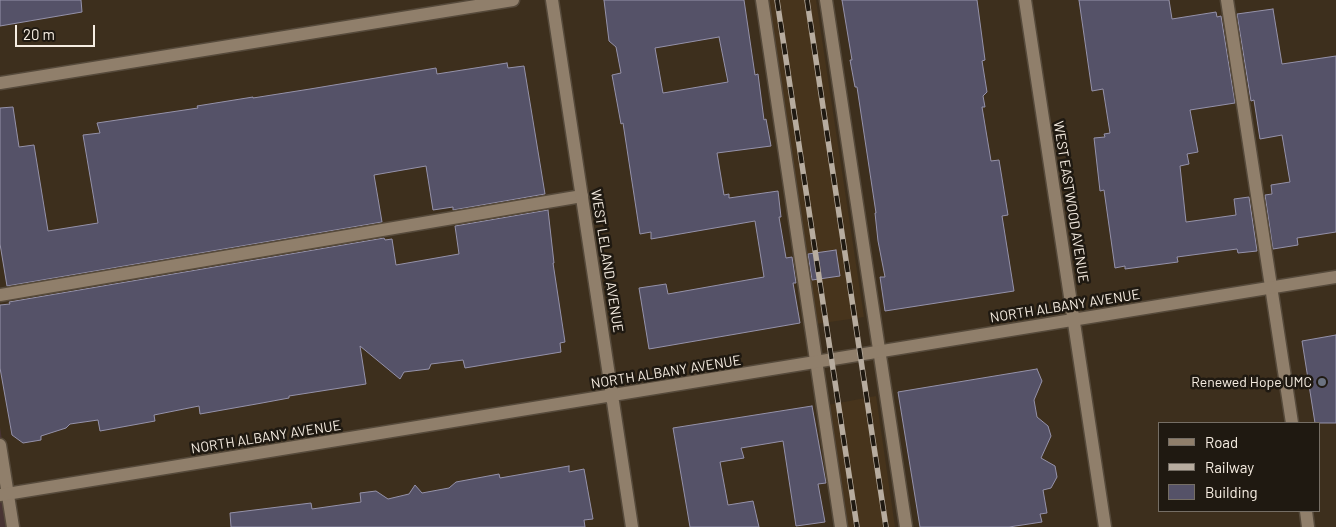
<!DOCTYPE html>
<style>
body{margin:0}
#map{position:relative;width:1336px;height:527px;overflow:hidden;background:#3d2f1d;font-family:Barlow,sans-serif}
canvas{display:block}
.legend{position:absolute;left:1158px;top:422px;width:162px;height:90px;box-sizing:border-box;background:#1f1911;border:1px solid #756e65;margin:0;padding:6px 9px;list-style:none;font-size:15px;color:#f6ede2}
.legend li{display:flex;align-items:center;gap:10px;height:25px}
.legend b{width:25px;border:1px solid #756e65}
.scale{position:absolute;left:15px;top:25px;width:80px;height:22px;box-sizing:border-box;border:2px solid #f6ede2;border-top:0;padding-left:6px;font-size:15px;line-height:18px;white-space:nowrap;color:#f6ede2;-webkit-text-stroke:4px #1f1911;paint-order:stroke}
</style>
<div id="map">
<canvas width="1336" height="527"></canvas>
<ul class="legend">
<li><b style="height:6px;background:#907f6b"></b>Road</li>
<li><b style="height:6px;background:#b7ac9f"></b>Railway</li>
<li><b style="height:14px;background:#555268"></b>Building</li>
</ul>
<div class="scale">20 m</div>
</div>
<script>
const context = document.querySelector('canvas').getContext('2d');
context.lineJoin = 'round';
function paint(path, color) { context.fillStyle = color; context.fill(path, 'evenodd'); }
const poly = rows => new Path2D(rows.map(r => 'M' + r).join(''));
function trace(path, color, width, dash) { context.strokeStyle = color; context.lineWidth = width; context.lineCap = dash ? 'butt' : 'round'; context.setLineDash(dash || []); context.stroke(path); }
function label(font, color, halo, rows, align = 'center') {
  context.font = font + ' Barlow,sans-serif'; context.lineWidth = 5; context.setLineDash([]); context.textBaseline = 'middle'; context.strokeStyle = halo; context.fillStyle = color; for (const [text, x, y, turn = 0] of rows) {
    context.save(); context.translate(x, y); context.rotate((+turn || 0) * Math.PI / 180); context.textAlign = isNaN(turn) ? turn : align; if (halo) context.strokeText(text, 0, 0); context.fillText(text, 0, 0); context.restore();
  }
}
paint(poly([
 [0,427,16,527,0,527]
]), '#483433');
paint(poly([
 [767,0,816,0,864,317,816,324],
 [876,396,895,527,847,527,828,405]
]), '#47341c');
const building = poly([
 [0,0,81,0,82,12,0,26,0,0],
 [604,0,744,0,755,75,758,74,764,120,766,119,771,146,717,153,724,195,729,194,729,198,778,191,781,217,779,217,786,258,792,257,796,283,793,283,800,323,649,349,639,288,666,284,668,294,764,277,755,221,651,239,651,232,640,234,623,123,621,124,612,75,621,73,616,47,609,41,604,0],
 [719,37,728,82,663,93,655,48,719,37],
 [842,0,977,0,985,60,982,61,987,92,983,96,985,107,982,107,991,161,999,160,1008,215,1002,216,1014,291,885,311,880,277,885,277,878,241,875,213,876,213,857,87,855,87,850,60,852,60,842,0],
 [1079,0,1169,0,1172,19,1216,12,1217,17,1221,16,1235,103,1190,110,1198,152,1187,154,1189,164,1180,166,1186,222,1236,215,1234,199,1249,197,1257,251,1238,253,1237,249,1177,257,1178,262,1125,269,1125,266,1115,268,1104,190,1100,191,1094,138,1105,137,1104,134,1110,133,1103,89,1092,91,1079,0],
 [1273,9,1282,64,1336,56,1336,232,1297,238,1298,245,1273,249,1265,195,1272,194,1271,185,1290,182,1282,135,1260,139,1254,100,1251,101,1237,14,1273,9],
 [507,63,508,68,524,66,545,194,453,210,453,207,433,210,426,166,374,175,382,222,7,286,0,244,0,108,13,107,19,147,34,145,48,231,98,223,83,135,100,133,97,123,198,108,197,106,253,97,253,98,310,89,436,68,437,74,507,63],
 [548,210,554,263,553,263,565,342,560,343,561,352,465,368,463,360,431,364,429,369,404,372,400,379,360,346,366,384,289,396,289,398,262,403,200,414,199,406,154,415,155,421,100,431,98,420,70,424,66,428,41,436,41,440,23,443,12,435,0,368,0,305,10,304,9,302,384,238,385,240,392,239,396,265,459,254,455,226,548,210],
 [836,250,840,276,812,280,808,254,836,250],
 [1336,335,1336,423,1315,423,1302,341,1336,335],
 [1037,369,1042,381,1034,400,1037,417,1048,426,1051,436,1041,458,1055,466,1057,477,1051,488,1043,490,1047,513,1040,514,1042,522,1009,527,920,527,898,392,1037,369],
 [812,406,826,483,818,484,825,522,796,526,783,441,741,448,744,458,720,462,728,505,753,501,759,527,690,527,673,428,812,406],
 [569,466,569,472,584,469,593,519,584,520,585,527,231,527,230,513,311,503,312,509,361,502,360,493,376,491,388,499,409,494,415,485,422,493,449,488,456,482,499,474,500,478,569,466]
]);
paint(building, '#555268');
trace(building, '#9592aa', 1);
const service = poly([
 [762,0,841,527],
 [826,0,906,527],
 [1227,0,1292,423],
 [0,295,582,196],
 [0,445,13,527],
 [1306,511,1308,527]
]);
const minor = poly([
 [552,0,632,527],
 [1025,0,1105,527],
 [0,83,513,0],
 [0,495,1336,277]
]);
trace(service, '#564a3b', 15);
trace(minor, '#564a3b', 15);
trace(service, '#907f6b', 12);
trace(minor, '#907f6b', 12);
const rail = poly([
 [777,0,857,527],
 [807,0,886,527]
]);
trace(rail, '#b7ac9f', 5.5);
trace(rail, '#1f1911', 4, [11]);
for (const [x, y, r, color] of [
 [1322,382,5,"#6b7280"]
]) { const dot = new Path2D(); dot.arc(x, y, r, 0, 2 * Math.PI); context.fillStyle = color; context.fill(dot); trace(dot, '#1f1911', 2); }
label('14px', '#f6ede2', '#1f1911', [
 ["WEST EASTWOOD AVENUE",1071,202,81],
 ["WEST LELAND AVENUE",607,261,81],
 ["NORTH ALBANY AVENUE",1065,306,-9],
 ["NORTH ALBANY AVENUE",666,372,-9],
 ["NORTH ALBANY AVENUE",266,437,-9]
]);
label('14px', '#f6ede2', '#1f1911', [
 ["Renewed Hope UMC",1312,382]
], 'right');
</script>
